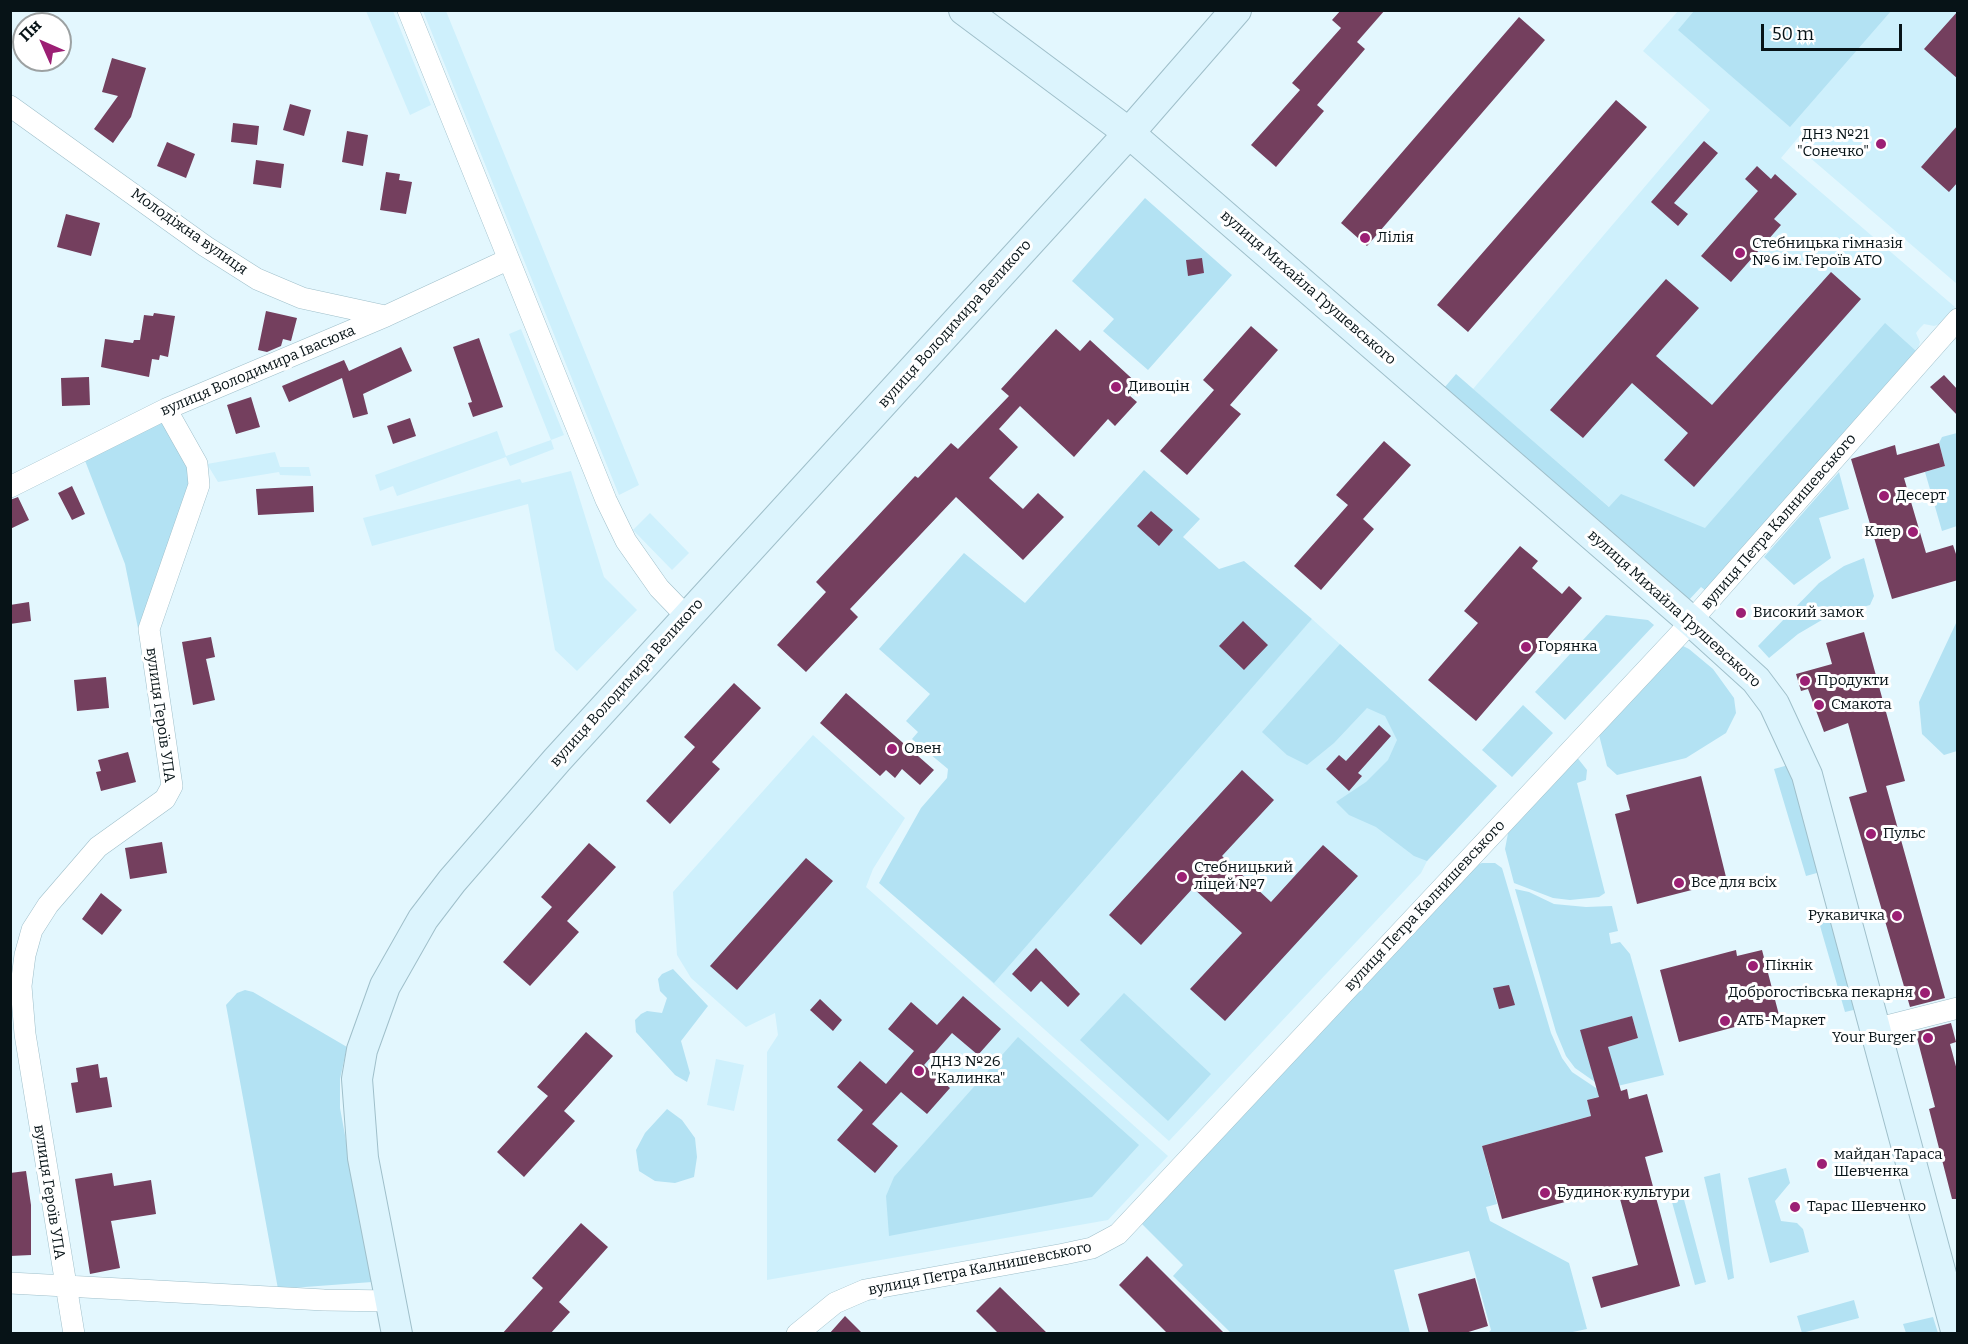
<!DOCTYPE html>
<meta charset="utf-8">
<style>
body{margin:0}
#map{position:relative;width:1968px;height:1344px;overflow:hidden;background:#e3f7fe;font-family:Bitter,serif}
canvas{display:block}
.frame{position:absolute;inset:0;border:12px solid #071317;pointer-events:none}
.north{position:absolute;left:12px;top:12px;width:60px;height:60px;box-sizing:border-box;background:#fff;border:2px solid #9ca1a2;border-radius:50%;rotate:315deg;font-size:16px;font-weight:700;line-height:24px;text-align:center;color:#071317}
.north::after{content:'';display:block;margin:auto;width:21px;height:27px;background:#9c1f74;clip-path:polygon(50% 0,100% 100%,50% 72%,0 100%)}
.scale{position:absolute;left:1761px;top:24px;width:141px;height:27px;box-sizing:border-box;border:3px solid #071317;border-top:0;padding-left:8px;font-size:18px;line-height:21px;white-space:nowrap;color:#071317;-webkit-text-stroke:4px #fff;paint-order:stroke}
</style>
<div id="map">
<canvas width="1968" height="1344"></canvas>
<div class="frame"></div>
<div class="north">Пн</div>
<div class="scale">50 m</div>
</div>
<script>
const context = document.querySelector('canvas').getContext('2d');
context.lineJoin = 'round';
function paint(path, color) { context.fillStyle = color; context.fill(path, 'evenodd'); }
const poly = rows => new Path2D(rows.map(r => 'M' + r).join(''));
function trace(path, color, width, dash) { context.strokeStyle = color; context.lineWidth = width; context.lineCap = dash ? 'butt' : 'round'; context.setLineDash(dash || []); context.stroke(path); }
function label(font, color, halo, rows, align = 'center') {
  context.font = font + ' Bitter,serif'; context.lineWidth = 6; context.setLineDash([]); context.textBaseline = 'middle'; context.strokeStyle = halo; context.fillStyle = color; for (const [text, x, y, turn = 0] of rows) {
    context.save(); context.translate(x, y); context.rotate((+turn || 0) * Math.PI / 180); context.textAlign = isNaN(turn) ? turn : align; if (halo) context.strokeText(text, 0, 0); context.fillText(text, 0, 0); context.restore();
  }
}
paint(poly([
 [366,11,393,11,431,105,410,115],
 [423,11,446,11,639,485,619,495],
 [1678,11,1957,11,1957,284,1808,156,1802,133,1781,158,1955,307,1940,324,1934,326,1924,324,1920,328,1916,333,1920,342,1918,349,1705,590,1473,389,1710,110,1643,51],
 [521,329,564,435,551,440,554,449,510,466,506,457,397,496,393,486,380,491,375,475,497,431,506,456,551,440,509,334],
 [275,452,280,467,309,467,311,476,280,475,279,472,218,482,207,464],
 [571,471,604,577,637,610,577,671,555,650,528,504,372,546,363,518,520,479,522,483],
 [650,513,689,553,672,570,633,530],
 [1312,619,1497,786,1427,861,1421,873,1169,1141,967,960,1238,702],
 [813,735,905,818,873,869,866,887,1168,1156,1108,1220,767,1280,767,1052,778,1035,775,1013,746,1027,691,978,677,955,673,892],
 [716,1059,744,1065,734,1111,707,1105]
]), '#cef0fc');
paint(poly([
 [1694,11,1694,10,1891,11,1790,127,1678,30],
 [1145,198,1232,275,1148,370,1103,331,1114,319,1072,281],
 [1885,323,1916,351,1705,590,1701,587,1688,601,1439,394,1456,374,1609,507,1621,494,1705,528],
 [161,419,189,468,189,495,138,628,125,564,84,458],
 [1957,433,1957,526,1942,531,1925,472,1945,466,1939,443,1942,437],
 [1144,470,1200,519,1183,537,1219,569,1244,561,1312,619,994,983,879,883,921,808,947,778,948,769,912,739,918,732,906,721,930,694,879,649,964,553,1025,603],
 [1839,472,1849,509,1819,518,1831,558,1794,585,1764,557],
 [1864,558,1874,596,1870,605,1827,617,1798,634,1769,658,1758,646,1819,583,1844,566],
 [1606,615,1648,620,1654,625,1565,720,1535,692],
 [1957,621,1957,751,1944,755,1922,734,1919,702],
 [1677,643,1689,649,1713,669,1734,698,1736,713,1726,733,1686,758,1617,775,1607,766,1599,735],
 [1340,644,1497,786,1427,861,1414,856,1376,827,1349,815,1336,802,1366,782,1388,760,1397,740,1385,716,1367,708,1334,743,1307,765,1287,755,1262,732],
 [1523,705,1553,733,1512,777,1482,750],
 [1576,756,1587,770,1586,780,1577,783,1605,893,1599,897,1570,900,1553,898,1514,883,1505,849,1510,823],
 [1792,764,1824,871,1806,876,1774,769],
 [1482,863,1495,863,1502,868,1551,1033,1562,1058,1572,1072,1599,1090,1601,1096,1587,1100,1591,1116,1482,1146,1497,1204,1486,1207,1490,1221,1569,1263,1587,1329,1568,1333,1488,1333,1491,1330,1469,1251,1394,1270,1410,1333,1231,1333,1173,1276,1183,1265,1141,1223,1471,867],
 [1515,889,1529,892,1554,904,1586,907,1612,906,1618,931,1609,933,1611,944,1620,942,1630,954,1664,1075,1609,1088,1595,1082,1575,1068,1566,1056,1556,1032],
 [1632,1016,1638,1038,1608,1047,1580,1031],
 [1835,914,1862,1008,1845,1012,1818,919],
 [673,969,708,1006,681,1041,690,1073,687,1082,675,1075,636,1032,635,1020,641,1014,647,1011,662,1013,667,998,660,991,658,979,662,974],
 [245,990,253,992,347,1047,340,1079,340,1108,372,1282,278,1289,226,1005,237,993],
 [1124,993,1211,1074,1168,1121,1080,1040],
 [1018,1037,1139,1145,1092,1197,889,1236,886,1196,894,1177],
 [667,1109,682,1120,695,1138,697,1157,694,1177,675,1183,655,1181,639,1171,636,1150,645,1133],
 [1786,1168,1790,1183,1775,1201,1781,1221,1797,1223,1803,1229,1809,1252,1770,1263,1748,1178],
 [1720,1173,1734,1278,1728,1280,1704,1177],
 [1682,1192,1706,1282,1695,1285,1670,1195],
 [1854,1300,1859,1318,1802,1333,1797,1316],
 [1933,1317,1938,1333,1906,1333,1903,1324]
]), '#b3e2f3');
paint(poly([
 [1341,10,1385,10,1357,42,1365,49,1317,105,1324,111,1276,167,1251,145,1300,90,1292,83,1341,28,1332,20],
 [1958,11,1958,79,1924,49],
 [1519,17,1545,40,1367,246,1341,223],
 [112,58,146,68,131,117,113,143,94,129,118,96,102,92],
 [1616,100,1647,127,1468,332,1437,305],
 [290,104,311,110,304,136,283,130],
 [233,123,259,126,257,145,231,142],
 [1958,125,1958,182,1949,192,1921,167],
 [347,131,368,135,363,166,342,162],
 [1704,141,1718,153,1674,203,1688,214,1678,226,1651,202],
 [167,142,195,154,186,178,157,166],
 [256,160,284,164,281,188,253,184],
 [1757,166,1771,179,1775,174,1797,194,1774,219,1781,225,1731,282,1701,256,1758,191,1745,179],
 [386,172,400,174,399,180,412,182,406,214,380,210],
 [66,214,100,223,91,256,57,247],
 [1202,258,1204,273,1188,276,1186,260],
 [1831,272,1861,299,1694,487,1664,460,1688,433,1632,383,1583,438,1550,410,1666,279,1699,308,1656,356,1712,405],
 [266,311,297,318,291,341,283,339,281,346,267,352,258,350],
 [154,313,175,316,168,357,160,355,159,360,152,359,149,377,101,367,105,339,133,343,134,340,140,340,144,315,153,316],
 [1251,326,1278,350,1230,405,1241,414,1187,475,1160,451,1214,390,1203,380],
 [1056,329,1080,351,1090,340,1140,386,1130,396,1137,402,1115,426,1108,419,1074,457,1020,406,999,429,1018,447,989,478,1023,509,1038,493,1064,517,1023,560,956,497,850,609,858,617,806,672,777,645,826,592,816,582,915,476,918,478,951,443,958,449,1009,396,1001,389],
 [479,338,503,407,473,417,468,403,472,402,453,347],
 [401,347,412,371,363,394,368,414,353,418,342,378,289,402,282,386,344,360,349,371],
 [1944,375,1958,390,1958,416,1930,387],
 [89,377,90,405,62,406,61,378],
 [251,397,260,427,236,434,227,405],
 [410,418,416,436,393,444,387,426],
 [1384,441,1411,465,1363,519,1374,529,1321,590,1294,566,1348,505,1336,495],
 [1939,443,1945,466,1904,478,1926,553,1953,545,1958,560,1958,580,1892,599,1851,459,1895,445,1897,455],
 [72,486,85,514,72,520,58,493],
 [313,486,314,512,258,515,256,489],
 [18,497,29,520,10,529,10,500],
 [1151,511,1173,530,1159,546,1137,526],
 [1520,546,1538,561,1532,568,1562,594,1569,586,1582,598,1476,721,1428,680,1478,623,1464,611],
 [29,602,31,621,10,624,10,605],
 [1243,621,1268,645,1244,670,1219,646],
 [1864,632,1905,781,1886,786,1945,998,1910,1007,1849,797,1867,792,1848,723,1824,732,1808,689,1801,691,1796,674,1832,664,1826,643],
 [211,637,215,657,206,659,215,700,193,705,182,642],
 [106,677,109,708,77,711,74,680],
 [734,683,761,708,712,762,720,769,670,824,646,801,695,747,684,737],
 [846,693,934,770,920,785,902,769,895,778,886,770,880,776,820,723],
 [1379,725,1391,736,1358,773,1362,776,1349,791,1326,769,1339,755,1346,761],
 [128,752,136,782,101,791,96,772,101,771,98,760],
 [1242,770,1274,800,1222,856,1271,902,1323,845,1358,876,1225,1021,1190,989,1242,933,1193,888,1141,945,1109,915],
 [1701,776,1727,881,1637,904,1615,814,1630,810,1626,795],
 [162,842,167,873,130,879,125,848],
 [589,843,616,867,567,921,579,932,530,986,503,962,552,907,541,897],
 [806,858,833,881,737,990,710,966],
 [101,893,122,910,102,935,82,919],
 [1036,948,1080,994,1068,1007,1041,981,1031,992,1012,974],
 [1736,950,1737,956,1762,950,1779,1015,1679,1042,1660,970],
 [1509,985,1515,1005,1499,1009,1493,988],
 [963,996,1001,1029,978,1055,952,1033,924,1065,950,1088,927,1114,901,1092,872,1124,898,1146,875,1173,837,1140,863,1110,837,1087,860,1061,886,1084,914,1051,888,1029,911,1002,937,1025],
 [820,999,842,1020,833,1031,810,1010],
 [1632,1016,1638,1038,1608,1047,1621,1091,1627,1089,1629,1099,1647,1094,1663,1152,1645,1157,1680,1286,1601,1308,1592,1277,1638,1265,1617,1188,1502,1219,1482,1146,1591,1116,1587,1100,1599,1097,1580,1030],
 [1951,1023,1956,1042,1950,1044,1958,1074,1958,1199,1952,1199,1929,1109,1935,1107,1916,1034,1916,1032],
 [586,1032,613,1056,564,1111,575,1121,524,1177,497,1152,548,1096,537,1087],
 [98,1064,100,1078,107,1077,112,1107,76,1113,71,1083,78,1082,76,1068],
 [26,1171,31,1205,31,1255,10,1256,10,1173],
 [112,1173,114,1186,151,1180,156,1214,111,1221,120,1268,90,1274,75,1179],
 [581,1223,608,1247,559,1302,570,1312,550,1334,502,1334,543,1288,532,1278],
 [1147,1256,1225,1334,1168,1334,1119,1285],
 [1475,1278,1488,1326,1462,1334,1429,1334,1418,1294],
 [1000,1287,1048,1334,999,1334,976,1311],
 [845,1316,863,1334,829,1334]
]), '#743f5e');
const street = poly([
 [408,10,606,500,626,541,659,588,687,617],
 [10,106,205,246,257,279,302,298,385,316],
 [10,487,166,409,386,316,507,260],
 [1875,1029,1958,1008],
 [10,1283,324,1300,391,1301],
 [74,1334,25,1034,21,986,25,955,32,930,48,905,98,847,165,799,172,786,149,629,199,485,197,464,166,409],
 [797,1334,835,1303,865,1290,1064,1254,1092,1248,1118,1234,1678,636,1958,319]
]);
const secondary = poly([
 [964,10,1129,133,1691,621,1756,680,1774,704,1807,775,1957,1334],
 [397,1334,363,1158,357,1079,362,1050,385,986,423,919,452,881,557,760,1129,133,1236,10]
]);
trace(street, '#9fbfca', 22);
trace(secondary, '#9fbfca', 32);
trace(street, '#fff', 21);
trace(secondary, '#dcf4fd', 30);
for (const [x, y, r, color] of [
 [1881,144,6,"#9c1f74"],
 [1365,238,6,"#9c1f74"],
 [1740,253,6,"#9c1f74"],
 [1116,387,6,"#9c1f74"],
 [1884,496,6,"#9c1f74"],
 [1913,532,6,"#9c1f74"],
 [1741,613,6,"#9c1f74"],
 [1526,647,6,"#9c1f74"],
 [1805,681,6,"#9c1f74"],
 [1819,705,6,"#9c1f74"],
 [892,749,6,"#9c1f74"],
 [1871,834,6,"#9c1f74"],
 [1182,877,6,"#9c1f74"],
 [1679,883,6,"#9c1f74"],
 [1897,916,6,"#9c1f74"],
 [1753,966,6,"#9c1f74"],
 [1925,993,6,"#9c1f74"],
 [1725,1021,6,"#9c1f74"],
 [1928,1038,6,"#9c1f74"],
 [919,1071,6,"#9c1f74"],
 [1822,1164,6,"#9c1f74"],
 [1545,1193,6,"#9c1f74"],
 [1795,1207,6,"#9c1f74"]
]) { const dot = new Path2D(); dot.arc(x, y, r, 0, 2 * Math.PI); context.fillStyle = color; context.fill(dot); trace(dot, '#fff', 2); }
label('15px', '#071317', '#fff', [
 ["ДНЗ №21",1869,135,"right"],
 ["\"Сонечко\"",1869,152,"right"],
 ["Лілія",1377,238],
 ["Стебницька гімназія",1752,244],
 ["№6 ім. Героїв АТО",1752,261],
 ["Дивоцін",1128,387],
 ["Десерт",1896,496],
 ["Клер",1901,532,"right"],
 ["Високий замок",1753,613],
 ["Горянка",1538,647],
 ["Продукти",1817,681],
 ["Смакота",1831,705],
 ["Овен",904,749],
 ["Пульс",1883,834],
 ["Стебницький",1194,868],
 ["ліцей №7",1194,885],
 ["Все для всіх",1691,883],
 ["Рукавичка",1885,916,"right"],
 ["Пікнік",1765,966],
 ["Доброгостівська пекарня",1913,993,"right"],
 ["АТБ-Маркет",1737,1021],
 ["Your Burger",1916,1038,"right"],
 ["ДНЗ №26",931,1062],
 ["\"Калинка\"",931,1079],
 ["майдан Тараса",1834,1155],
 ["Шевченка",1834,1172],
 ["Будинок культури",1557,1193],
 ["Тарас Шевченко",1807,1207]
], 'left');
label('15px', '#071317', '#fff', [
 ["Молодіжна вулиця",189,232,35],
 ["вулиця Михайла Грушевського",1308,288,41],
 ["вулиця Володимира Великого",955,324,-48],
 ["вулиця Володимира Івасюка",258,371,-23],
 ["вулиця Петра Калнишевського",1779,522,-49],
 ["вулиця Михайла Грушевського",1674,609,42],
 ["вулиця Володимира Великого",627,683,-48],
 ["вулиця Героїв УПА",160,715,82],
 ["вулиця Петра Калнишевського",1425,906,-47],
 ["вулиця Героїв УПА",49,1192,81],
 ["вулиця Петра Калнишевського",980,1269,-11]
]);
</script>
